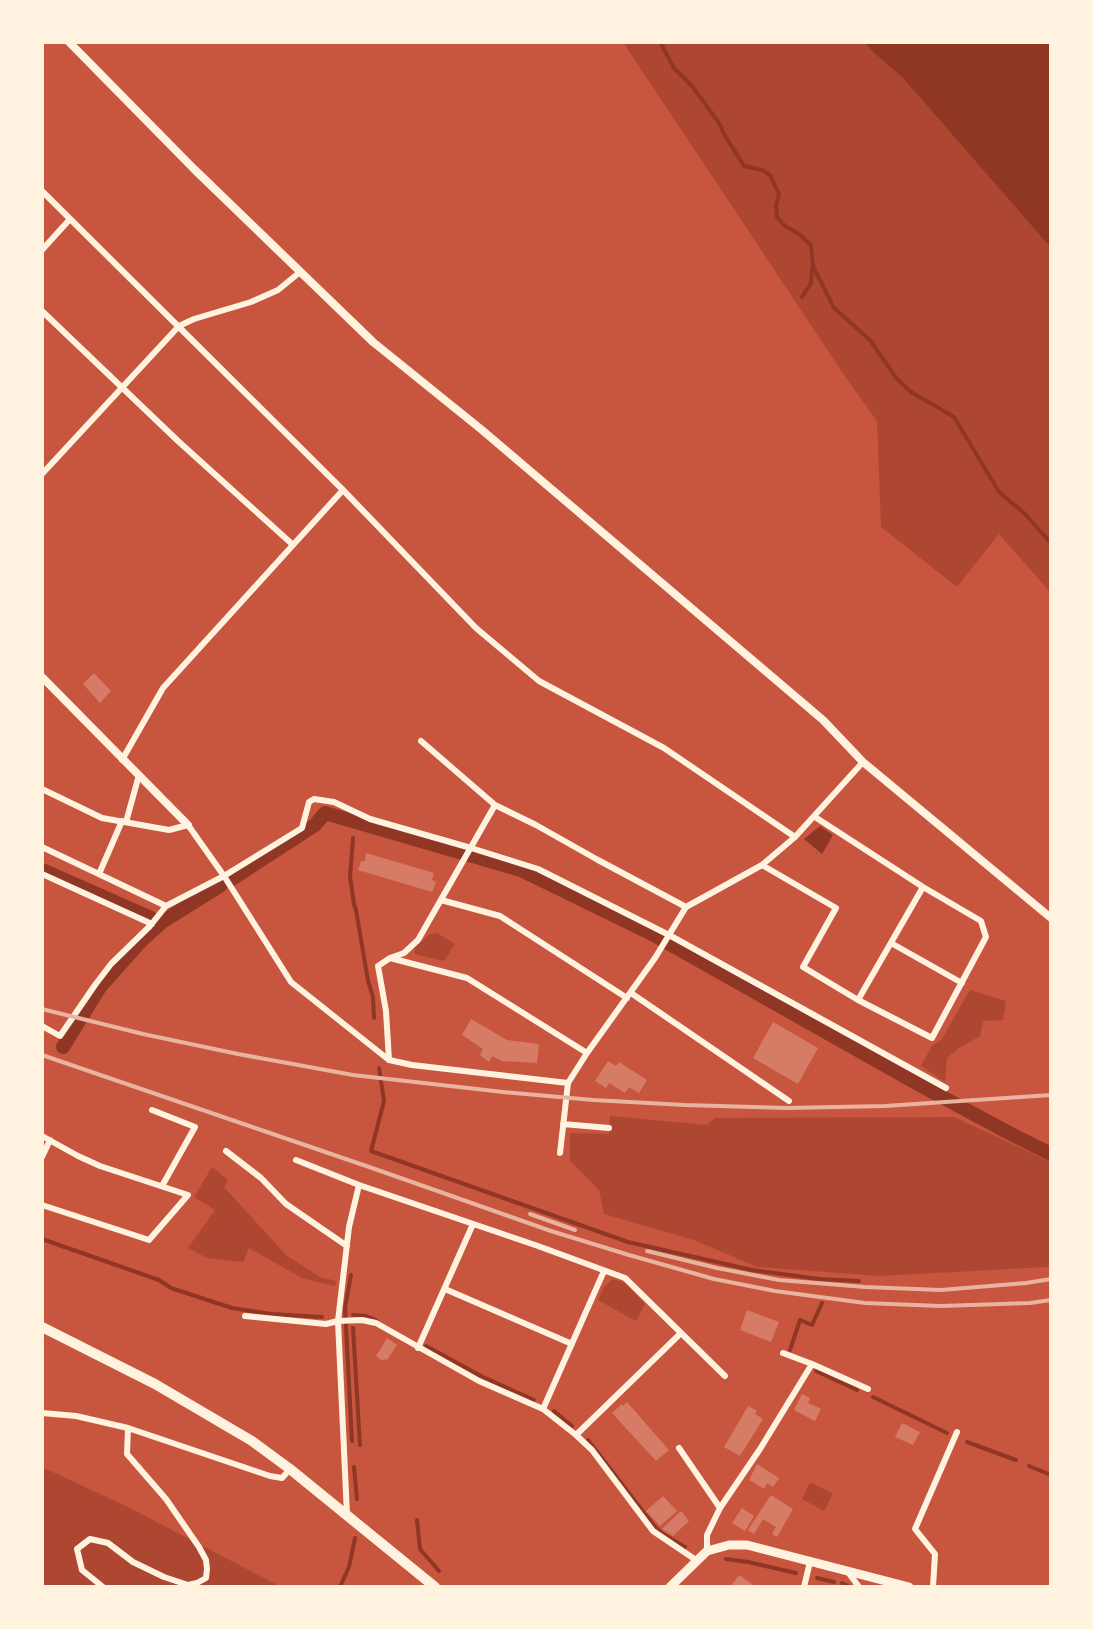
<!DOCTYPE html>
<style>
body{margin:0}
#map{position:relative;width:1093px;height:1629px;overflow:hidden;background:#c8553d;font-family:"Titillium Web",sans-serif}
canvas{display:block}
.frame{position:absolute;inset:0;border:44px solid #fff3e0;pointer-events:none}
</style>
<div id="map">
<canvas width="1093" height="1629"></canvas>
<div class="frame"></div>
</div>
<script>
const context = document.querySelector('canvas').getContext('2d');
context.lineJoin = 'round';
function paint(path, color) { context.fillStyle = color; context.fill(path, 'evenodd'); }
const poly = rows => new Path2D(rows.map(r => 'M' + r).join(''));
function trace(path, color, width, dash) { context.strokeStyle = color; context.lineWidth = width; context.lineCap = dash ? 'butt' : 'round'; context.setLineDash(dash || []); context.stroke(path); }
paint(poly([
 [623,42,865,42,872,50,903,78,1051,248,1051,593,999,534,957,587,881,527,877,421,842,372],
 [437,933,455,944,444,961,415,954,415,947,430,934],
 [970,990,1006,1001,1003,1020,983,1021,980,1036,959,1048,947,1058,945,1082,921,1066,932,1046,942,1039],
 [610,1116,707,1125,715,1118,954,1117,1051,1162,1051,1265,1046,1267,880,1276,757,1267,694,1240,604,1214,599,1190,570,1161,570,1133,609,1134],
 [212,1167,228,1180,224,1187,287,1256,320,1277,336,1281,335,1286,302,1278,249,1248,243,1262,207,1258,188,1248,215,1210,194,1197],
 [613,1279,625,1283,645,1304,636,1321,598,1300,604,1287],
 [42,1467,130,1508,281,1587,42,1587],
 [810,1482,833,1494,824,1511,802,1499]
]), '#ae4732');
paint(poly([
 [865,42,1051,42,1051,248,903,78,871,50],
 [820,826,833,835,822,854,804,839]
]), '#8f3625');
trace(poly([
 [660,42,674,68,692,86,719,123,724,134,744,166,762,170,770,175,779,194,776,205,777,217,785,226,799,234,811,245,813,266,834,308,870,340,897,379,911,392,954,417,999,492,1024,513,1051,543],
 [802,297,811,283,812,268],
 [353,838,350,876,354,904,356,910,368,981,373,997,374,1018],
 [379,1068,384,1101,371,1151,628,1242,752,1270,819,1279,859,1281],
 [42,1239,159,1280,171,1288,232,1308,271,1314,322,1317],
 [351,1275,345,1308,352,1441],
 [353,1315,366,1316,376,1320],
 [353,1328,360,1445],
 [426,1346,483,1377,534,1400],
 [790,1350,800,1320,812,1325,822,1303],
 [816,1371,857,1390],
 [873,1397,947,1433],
 [554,1411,572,1426],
 [588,1440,655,1527,663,1534,685,1547],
 [967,1442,1016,1460],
 [1029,1466,1051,1475],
 [354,1467,357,1499],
 [417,1520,420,1549,439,1571],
 [726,1559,748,1562,796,1573],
 [817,1578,834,1582],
 [842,1583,850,1587],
 [340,1587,349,1567,355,1538]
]), '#8f3625', 4);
trace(poly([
 [42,870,151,918],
 [232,879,315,825,325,813,521,870,652,934,916,1083,1011,1134,1051,1154],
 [63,1047,100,987,141,941,162,922,221,885]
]), '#8f3625', 14);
paint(poly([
 [94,673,111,691,100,703,83,684],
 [366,853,434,873,432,880,436,882,432,892,358,870,361,861,365,861],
 [471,1019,507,1040,539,1044,537,1063,502,1061,492,1056,489,1062,480,1055,483,1049,462,1035],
 [773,1022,818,1048,798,1084,753,1058],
 [608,1061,616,1066,619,1062,647,1080,639,1093,629,1087,625,1093,609,1083,606,1088,595,1081],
 [747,1310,779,1322,771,1342,740,1330],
 [387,1338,397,1345,387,1360,384,1359,383,1361,376,1356],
 [802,1394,810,1398,808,1403,821,1409,815,1421,794,1410],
 [627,1402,669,1450,656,1461,612,1413,622,1404,623,1406],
 [748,1406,757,1411,755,1414,763,1419,740,1456,724,1447],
 [902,1423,920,1432,913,1445,895,1437],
 [757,1464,779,1478,773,1487,767,1483,764,1489,749,1480],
 [771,1495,793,1509,777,1537,772,1534,776,1527,763,1519,754,1534,748,1530],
 [663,1496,677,1511,660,1526,646,1511],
 [742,1508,754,1516,745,1531,732,1523],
 [681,1511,689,1521,673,1536,662,1529],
 [739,1575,756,1587,730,1587]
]), '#d67c66');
trace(poly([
 [42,191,343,490,476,628,539,681,664,748,795,837],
 [42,250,70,219],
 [42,311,178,441,292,544],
 [42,474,179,326,194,319,251,302,278,290,300,272],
 [421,741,495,805],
 [122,760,163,688,343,490],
 [42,789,102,818,169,830,188,825,224,876,291,982,389,1060,412,1065,568,1083,587,1053,655,958,686,907,762,865,795,837,863,762],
 [126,822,139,775],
 [42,847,166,906],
 [762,865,836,908,803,967,858,1000,932,1038,986,937,981,921,923,887,815,817],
 [42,874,152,924],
 [99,874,122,821],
 [441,900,500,916,627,998],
 [891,943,962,983],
 [390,958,467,978,587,1053],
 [631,993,789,1101],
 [858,1000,923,887],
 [42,1026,60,1036,95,985,111,964,150,926,166,906,224,876,302,828,309,802,314,799,334,802,370,819,471,848,538,869,669,935,946,1088],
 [389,1060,386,1011,378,966,390,958,404,953,418,940,495,805,536,825,598,860,686,907],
 [152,1110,195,1127,162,1186],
 [563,1124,609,1128],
 [42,1136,78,1156,100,1166,188,1195,149,1240,42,1205],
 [226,1151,261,1178,286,1204,347,1246],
 [560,1153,568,1083],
 [42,1157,50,1140],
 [296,1160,359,1185,538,1246,625,1278,725,1376],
 [445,1289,572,1344],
 [245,1316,326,1324,338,1321,362,1320,376,1323,479,1381,543,1409,576,1435,592,1450,653,1531,696,1560],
 [418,1348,473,1224],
 [783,1353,812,1364,868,1389],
 [543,1409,604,1271],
 [42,1413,76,1416,128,1428,270,1476,282,1478,290,1469],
 [576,1435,681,1333],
 [679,1448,720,1508],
 [347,1515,338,1321,349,1227,359,1185],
 [707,1551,707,1535,720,1508,760,1449,812,1364],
 [848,1572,859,1587],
 [103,1587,82,1570,77,1549,90,1539,108,1543,133,1562,164,1577,188,1585,197,1583,206,1578,207,1569,206,1560,199,1547,166,1499,127,1454,128,1428],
 [804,1587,810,1562],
 [933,1587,935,1554,915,1529,957,1432]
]), '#fff3e0', 6);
trace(poly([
 [69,42,194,169,373,342,482,430,823,720,863,762,1051,918],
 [42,677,188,825]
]), '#fff3e0', 8);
trace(poly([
 [670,1587,707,1551,729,1545,747,1545,909,1587]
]), '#fff3e0', 9);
trace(poly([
 [42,1327,155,1384,252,1441,290,1469,435,1587]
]), '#fff3e0', 10);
trace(poly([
 [42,1009,143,1034,238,1054,353,1075,503,1092,593,1100,685,1105,787,1108,885,1106,1051,1095],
 [42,1055,375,1169,551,1231,629,1255,714,1279,775,1291,865,1303,941,1306,1030,1303,1051,1300],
 [530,1214,575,1230],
 [647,1251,717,1268,779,1280,865,1287,941,1290,1026,1283,1051,1279]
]), '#e9b49f', 4);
</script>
